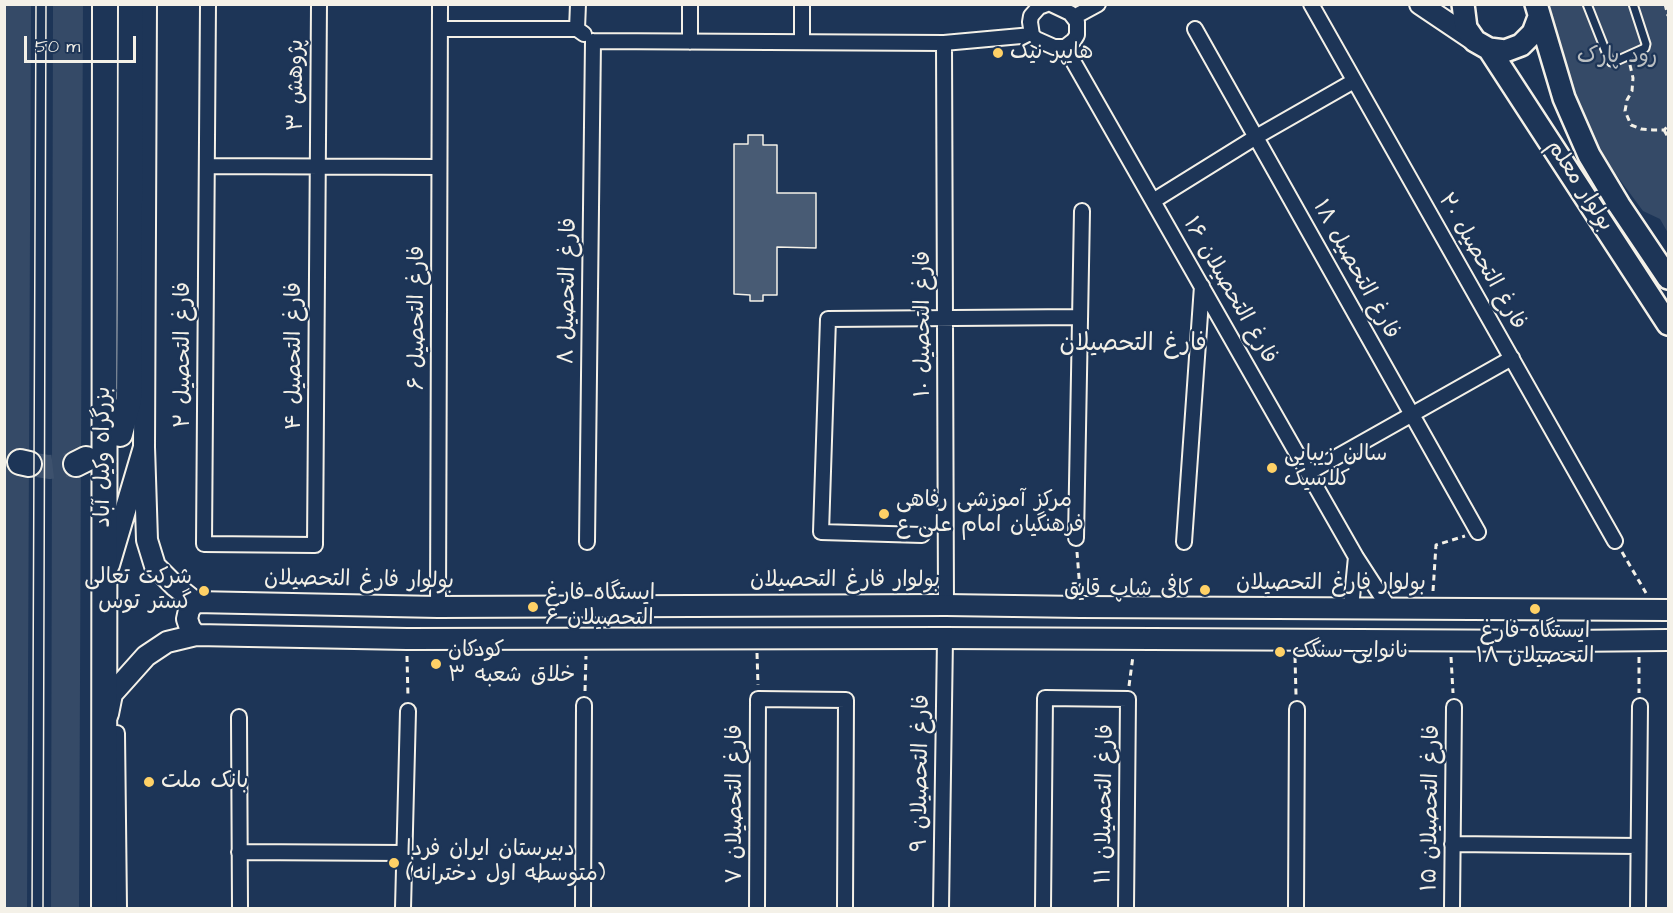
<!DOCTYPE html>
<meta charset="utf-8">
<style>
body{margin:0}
#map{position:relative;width:1673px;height:913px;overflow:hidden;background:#1d3557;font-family:"Architects Daughter",sans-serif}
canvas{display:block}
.frame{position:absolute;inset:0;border:6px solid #f4f1e8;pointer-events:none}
.scale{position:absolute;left:24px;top:36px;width:112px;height:27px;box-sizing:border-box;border:3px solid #f4f1e8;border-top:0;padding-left:8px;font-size:18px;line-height:21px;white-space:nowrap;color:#f4f1e8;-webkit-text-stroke:4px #1d3557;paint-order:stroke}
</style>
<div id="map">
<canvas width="1673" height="913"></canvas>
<div class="frame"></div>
<div class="scale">50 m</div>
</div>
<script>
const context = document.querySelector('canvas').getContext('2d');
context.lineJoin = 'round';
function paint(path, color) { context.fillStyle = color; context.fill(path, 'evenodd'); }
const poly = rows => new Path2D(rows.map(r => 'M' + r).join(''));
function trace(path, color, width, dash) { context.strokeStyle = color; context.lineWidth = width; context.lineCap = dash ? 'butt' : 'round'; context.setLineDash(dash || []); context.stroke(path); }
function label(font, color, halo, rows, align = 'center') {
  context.font = font + ' "Architects Daughter","Playpen Sans Arabic",sans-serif'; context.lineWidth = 4.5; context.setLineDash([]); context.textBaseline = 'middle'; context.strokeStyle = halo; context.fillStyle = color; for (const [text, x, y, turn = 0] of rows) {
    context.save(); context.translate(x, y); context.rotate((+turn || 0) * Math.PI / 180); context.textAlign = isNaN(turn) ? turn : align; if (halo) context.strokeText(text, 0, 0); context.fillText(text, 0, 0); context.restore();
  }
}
paint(poly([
 [31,4,27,908,5,908,4,5],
 [83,4,79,908,51,908,53,5],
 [1542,5,1668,5,1668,233,1660,219,1643,211,1595,146]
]), '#354a67');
const building = poly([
 [748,135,763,135,763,145,777,145,777,193,816,193,816,248,777,247,777,295,763,295,763,301,750,301,750,295,734,294,734,144,748,144,748,135]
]);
paint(building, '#485b74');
trace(building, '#f4f1e8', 1.5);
trace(poly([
 [29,464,49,467,76,464]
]), '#3d516d', 24, [24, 12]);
const lane = poly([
 [1587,4,1608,57,1611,62,1614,62,1645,48,1646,44,1633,4]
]);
const street = poly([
 [208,4,204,544,315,545,319,4],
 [578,4,577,29,584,34],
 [1047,4,1039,7,1031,16,1030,22,1032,35,1036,39,1054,47,1065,47,1074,40,1077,35,1077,22,1070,13,1051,4],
 [1311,4,1615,541],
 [1074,17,1098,4],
 [440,29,577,29],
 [1195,29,1478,532],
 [593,41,944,43,1032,35],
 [690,42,690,4],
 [802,42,802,4],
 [944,43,946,605],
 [1065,47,1356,557,1389,608],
 [207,166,439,167],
 [1153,201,1256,137,1354,81],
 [1308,473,1512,358],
 [922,535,821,532,828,319,1080,317],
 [1076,538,1082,211],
 [587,542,593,41],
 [1184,542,1202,286],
 [438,607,440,4],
 [1351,608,1356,557],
 [239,717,240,908],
 [117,733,119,908],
 [1452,844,1638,846],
 [239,852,404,853],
 [403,908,408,711],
 [583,908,584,705],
 [757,908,758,699,846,700,845,908],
 [941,908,945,638],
 [1043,908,1045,698,1128,699,1126,908],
 [1296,908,1297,709],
 [1452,908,1454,707],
 [1638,908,1640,706]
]);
const secondary = poly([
 [1420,4,1475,41],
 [144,447,147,540,155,566,175,586,195,602,438,607,946,605,1081,607,1668,610],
 [109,565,144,447,146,4],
 [195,602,189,610,187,619,190,628,196,635],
 [108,714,112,694,146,656,167,642,196,635,407,639,945,638,1565,641,1668,640]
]);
const primary = poly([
 [1463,4,1466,28,1475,41,1489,49,1505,51,1521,45,1533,33,1539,17],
 [1536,4,1564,98,1589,155,1619,205,1668,278],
 [1489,49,1668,324]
]);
const highway = poly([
 [120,434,129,400,131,4],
 [20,462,29,464],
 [76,464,86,459],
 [104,908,105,4]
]);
trace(lane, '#f4f1e8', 11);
trace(street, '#f4f1e8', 18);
trace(secondary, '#f4f1e8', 24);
trace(primary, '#f4f1e8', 26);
trace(highway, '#f4f1e8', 28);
trace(poly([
 [1665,4,1668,16],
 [1630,65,1633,78,1632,91,1627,100,1625,111,1631,125,1641,129,1653,130,1664,130,1668,126],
 [1664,130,1668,137],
 [1077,552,1080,590],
 [1622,552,1646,593],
 [1433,591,1436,545,1465,536],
 [757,653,758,685],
 [407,656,408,698],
 [1295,657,1296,695],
 [1451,657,1453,693],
 [1639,657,1639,693],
 [1129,686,1133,656],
 [585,691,586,656]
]), '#f4f1e8', 3, [6, 4.5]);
trace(lane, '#1d3557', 7);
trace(street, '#1d3557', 14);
trace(secondary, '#1d3557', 20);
trace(primary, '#1d3557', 21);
trace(highway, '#1d3557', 24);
trace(poly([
 [32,908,36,4],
 [43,908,46,4]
]), '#f4f1e8', 1.5);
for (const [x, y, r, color] of [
 [998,53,6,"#ffd166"],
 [1272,468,6,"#ffd166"],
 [884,514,6,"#ffd166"],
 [1205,590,6,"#ffd166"],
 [204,591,6,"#ffd166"],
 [533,607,6,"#ffd166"],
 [1535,609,6,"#ffd166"],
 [1280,652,6,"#ffd166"],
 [436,664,6,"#ffd166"],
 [149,782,6,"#ffd166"],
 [394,863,6,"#ffd166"]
]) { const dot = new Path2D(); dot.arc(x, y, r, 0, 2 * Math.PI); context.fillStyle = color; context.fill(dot); trace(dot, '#1d3557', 2); }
label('22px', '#f4f1e8', '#1d3557', [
 ["هایپر نیک",1010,53],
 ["سالن زیبایی",1284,455],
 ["کلاسیک",1284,480],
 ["مرکز آموزشی رفاهی",896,501],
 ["فرهنگیان امام علی ع",896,526],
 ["شرکت تعالی",192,578,"right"],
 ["گستر توس",192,603,"right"],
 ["کافی شاپ قایق",1193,590,"right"],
 ["ایستگاه فارغ",545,594],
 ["التحصیلان ۶",545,619],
 ["ایستگاه فارغ",1535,632,"center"],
 ["التحصیلان ۱۸",1535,657,"center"],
 ["کودکان",448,651],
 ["خلاق شعبه ۳",448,676],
 ["نانوایی سنگک",1292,652],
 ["بانک ملت",161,782],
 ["دبیرستان ایران فردا",406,850],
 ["(متوسطه اول دخترانه)",406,875]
], 'left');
label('22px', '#bbbfc1', '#1d3557', [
 ["رود پارک",1617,57]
]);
label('22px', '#f4f1e8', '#1d3557', [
 ["پژوهش ۳",297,85,-90],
 ["بولوار معلم",1579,186,57],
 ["فارغ التحصیل ۲۰",1481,262,60],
 ["فارغ التحصیل ۱۸",1355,270,61],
 ["فارغ التحصیل ۸",569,291,-89],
 ["فارغ التحصیلان ۱۶",1229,291,60],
 ["فارغ التحصیل ۶",418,318,-90],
 ["فارغ التحصیل ۱۰",924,324,-90],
 ["فارغ التحصیل ۲",184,355,-90],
 ["فارغ التحصیل ۴",295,356,-90],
 ["بزرگراه وکیل آباد",104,457,-90],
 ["بولوار فارغ التحصیلان",359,581,1],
 ["بولوار فارغ التحصیلان",845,581],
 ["بولوار فارغ التحصیلان",1331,584],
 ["فارغ التحصیلان ۹",922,773,-89],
 ["فارغ التحصیلان ۷",736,804,-90],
 ["فارغ التحصیلان ۱۱",1106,804,-89],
 ["فارغ التحصیلان ۱۵",1432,808,-89]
]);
label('24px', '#f4f1e8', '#1d3557', [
 ["فارغ التحصیلان",1133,345]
]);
</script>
